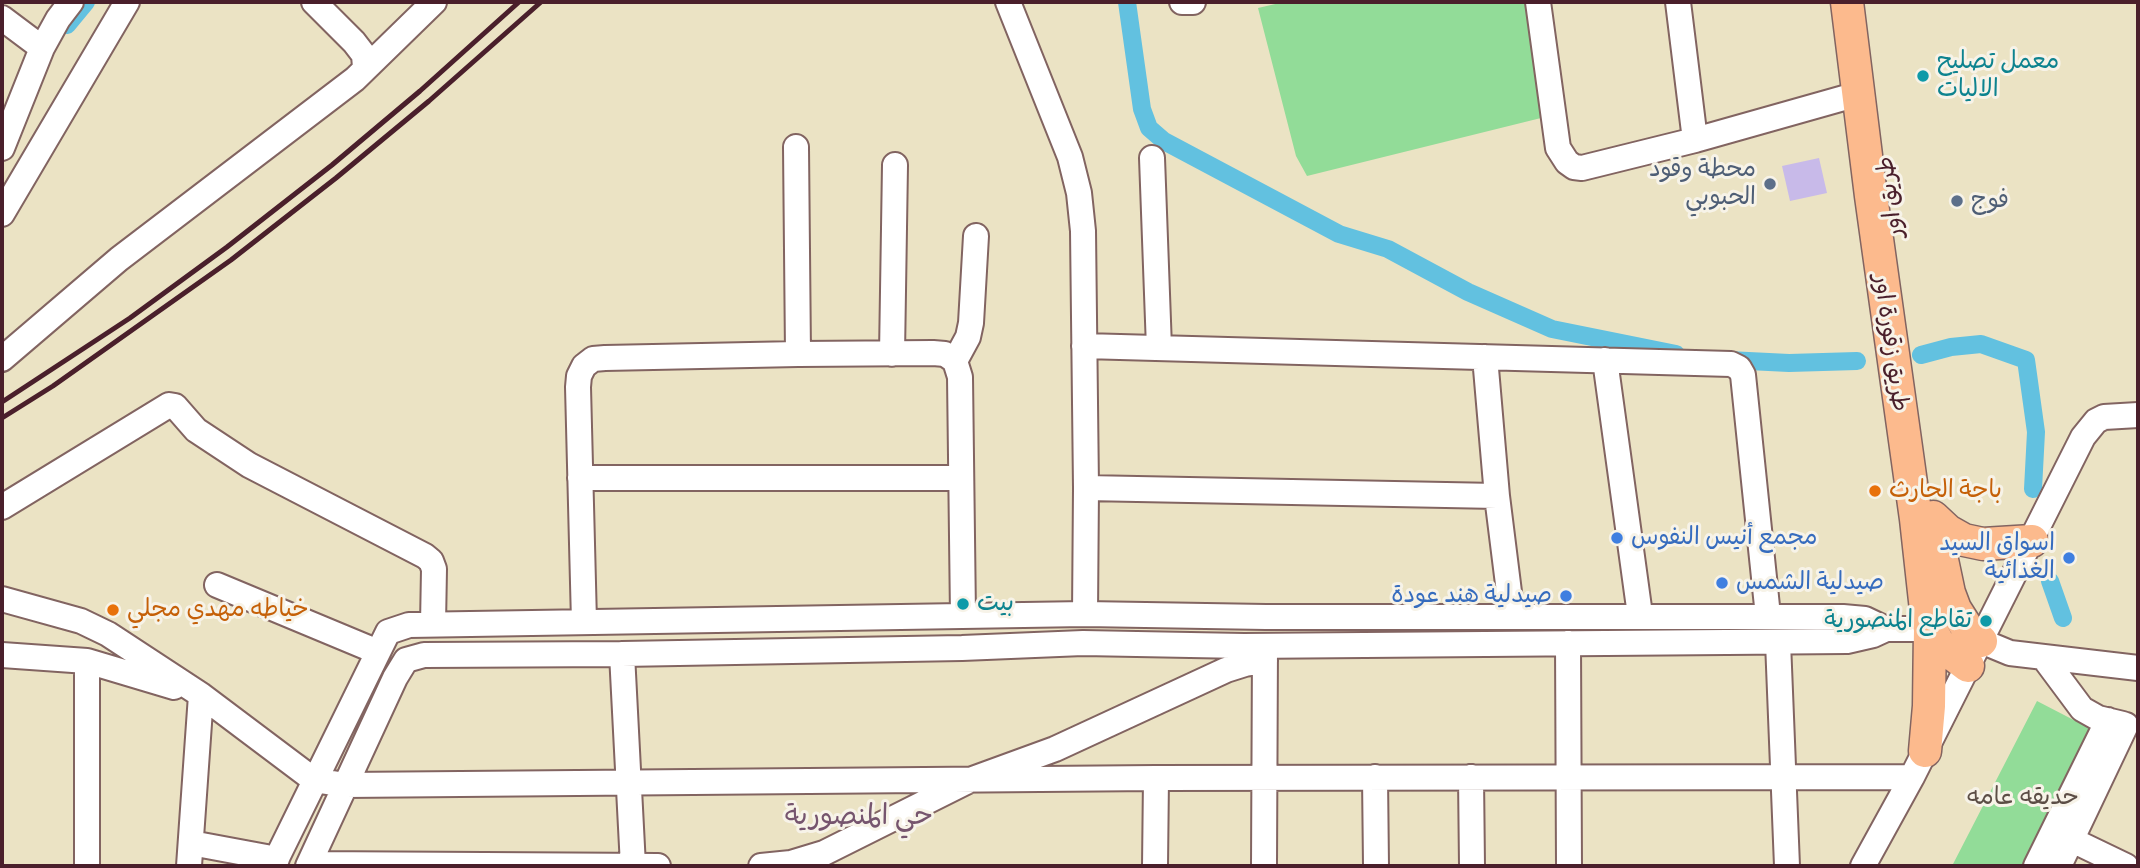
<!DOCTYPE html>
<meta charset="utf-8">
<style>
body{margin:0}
#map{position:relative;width:2140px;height:868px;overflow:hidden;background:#ebe3c4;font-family:Itim,sans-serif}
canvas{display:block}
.frame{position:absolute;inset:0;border:4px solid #4a1f2b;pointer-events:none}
</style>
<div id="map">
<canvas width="2140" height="868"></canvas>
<div class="frame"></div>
</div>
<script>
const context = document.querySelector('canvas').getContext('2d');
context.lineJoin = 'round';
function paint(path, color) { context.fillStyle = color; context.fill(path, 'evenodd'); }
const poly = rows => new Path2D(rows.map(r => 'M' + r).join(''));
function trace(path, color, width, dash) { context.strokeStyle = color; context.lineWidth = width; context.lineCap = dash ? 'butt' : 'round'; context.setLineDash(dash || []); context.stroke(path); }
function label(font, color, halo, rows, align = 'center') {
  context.font = font + ' Itim,"Playpen Sans Arabic",sans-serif'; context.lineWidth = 6; context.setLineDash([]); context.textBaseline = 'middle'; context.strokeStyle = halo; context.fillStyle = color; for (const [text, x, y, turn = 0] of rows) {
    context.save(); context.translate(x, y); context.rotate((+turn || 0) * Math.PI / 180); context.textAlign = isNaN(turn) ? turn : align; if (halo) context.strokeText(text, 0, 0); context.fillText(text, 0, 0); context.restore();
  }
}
paint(poly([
 [1284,2,1525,2,1541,118,1307,176,1296,156,1258,8],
 [2037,701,2093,730,2023,866,1952,866]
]), '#92dc98');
trace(poly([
 [1127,2,1142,109,1149,128,1164,141,1339,234,1388,249,1468,292,1552,329,1676,354],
 [67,25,86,2],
 [1921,355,1951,347,1981,344,2026,360,2036,432,2033,489],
 [1728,360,1789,363,1857,361],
 [2050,581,2063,618]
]), '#62c1e0', 18);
paint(poly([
 [1819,158,1827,193,1790,201,1782,166]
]), '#c8bae9');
const minor = poly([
 [314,2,354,42,364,55,365,67],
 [1008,2,1070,157,1079,193,1083,231,1086,488,1085,614],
 [1182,2,1193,2],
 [1538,2,1558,148,1567,162,1574,167,1582,168,1695,140,1858,94],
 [1678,2,1695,140],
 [2,18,42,48],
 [796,147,798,354],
 [2,148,42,48,58,19,71,2],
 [1152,158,1159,348],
 [2,214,127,2],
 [1084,346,1731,364,1739,368,1743,375,1768,616],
 [892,354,895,165],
 [1485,357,1497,496,1512,616],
 [2,359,119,259,355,79,434,2],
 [1605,360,1640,615],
 [955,361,968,337,971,323,976,236],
 [580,478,961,478],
 [1086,488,1497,496],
 [2,507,169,405,175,406,196,430,249,465,425,556,431,561,434,569,433,624],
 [217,585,378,652],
 [2,599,81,621,108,634,201,695,314,780,345,785,1156,778,1912,777],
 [584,622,578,387,579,376,584,366,593,359,605,358,798,354,933,353,945,354,955,361,960,377,963,616],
 [1981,641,2010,653,2138,668],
 [1778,642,1787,866],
 [1568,643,1569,866],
 [622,654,633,866],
 [2,655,87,661,174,687],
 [2044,658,2082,709,2098,718,2123,724],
 [1375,777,1376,866],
 [1471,777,1472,866],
 [2072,840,2126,866],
 [191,843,277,859],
 [309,864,658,866],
 [87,866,87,661],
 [189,866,201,695],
 [273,866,388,632,409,625,1085,614,1266,617,1843,617,1865,619,1886,629],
 [308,866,395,678,406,660,424,655,622,654,962,648,1083,643,1244,646,1847,641,1873,635,1886,629,1930,629],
 [761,866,791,863,824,853,970,780,1055,749,1226,670,1245,664,1265,661],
 [1155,866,1156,778],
 [1264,866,1265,646],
 [1863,866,1912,777,2083,437,2096,421,2104,417,2138,415],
 [2036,866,2108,720],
 [2059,866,2126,725]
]);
const major = poly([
 [1847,2,1871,196,1916,519,1926,610,1930,629,1939,644,1968,666],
 [1926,518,1933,517,1948,531,1964,540,1983,544,2032,541],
 [1934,522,1949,593,1955,609,1969,631,1981,641],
 [1925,751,1929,706,1930,629]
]);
trace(minor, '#826461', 28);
trace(major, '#826461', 35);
trace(minor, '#fff', 24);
trace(major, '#fcba8d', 32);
trace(poly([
 [2,402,130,318,227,247,332,165,420,91,519,2],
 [2,418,53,386,231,260,336,178,429,101,541,2]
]), '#4a1f2b', 5);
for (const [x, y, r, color] of [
 [1923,76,7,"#0f9aa8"],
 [1770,184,7,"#5c6f8a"],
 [1957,201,7,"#5c6f8a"],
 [1875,491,7,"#e8710a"],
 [1617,538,7,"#3f7fe0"],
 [2069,558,7,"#3f7fe0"],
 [1722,583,7,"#3f7fe0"],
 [1566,596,7,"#3f7fe0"],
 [963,604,7,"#0f9aa8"],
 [113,610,7,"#e8710a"],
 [1986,621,7,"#0f9aa8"]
]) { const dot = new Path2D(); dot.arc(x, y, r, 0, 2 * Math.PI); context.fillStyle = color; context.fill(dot); trace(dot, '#f7f3e8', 2.5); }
label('24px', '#0d838f', '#f7f3e8', [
 ["معمل تصليح",1937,62],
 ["الاليات",1937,90],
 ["بيت",977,604],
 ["تقاطع المنصورية",1972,621,"right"]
], 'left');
label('24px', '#4e5e75', '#f7f3e8', [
 ["محطة وقود",1756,170],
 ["الحبوبي",1756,198],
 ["فوج",1971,201,"left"]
], 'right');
label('24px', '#4a1f2b', '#f7f3e8', [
 ["طريق اور",1891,197,-97],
 ["طريق زقورة اور",1890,343,82]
]);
label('24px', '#c56008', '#f7f3e8', [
 ["باجة الحارث",1889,491],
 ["خياطه مهدي مجلي",127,610]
], 'left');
label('24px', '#366cbe', '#f7f3e8', [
 ["مجمع أنيس النفوس",1631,538],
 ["اسواق السيد",2055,544,"right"],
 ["الغذائية",2055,572,"right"],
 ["صيدلية الشمس",1736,583],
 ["صيدلية هند عودة",1552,596,"right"]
], 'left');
label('24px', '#5c4e46', '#f7f3e8', [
 ["حديقه عامه",2023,798]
]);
label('28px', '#76556e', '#f7f3e8', [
 ["حي المنصورية",859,817]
]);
</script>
